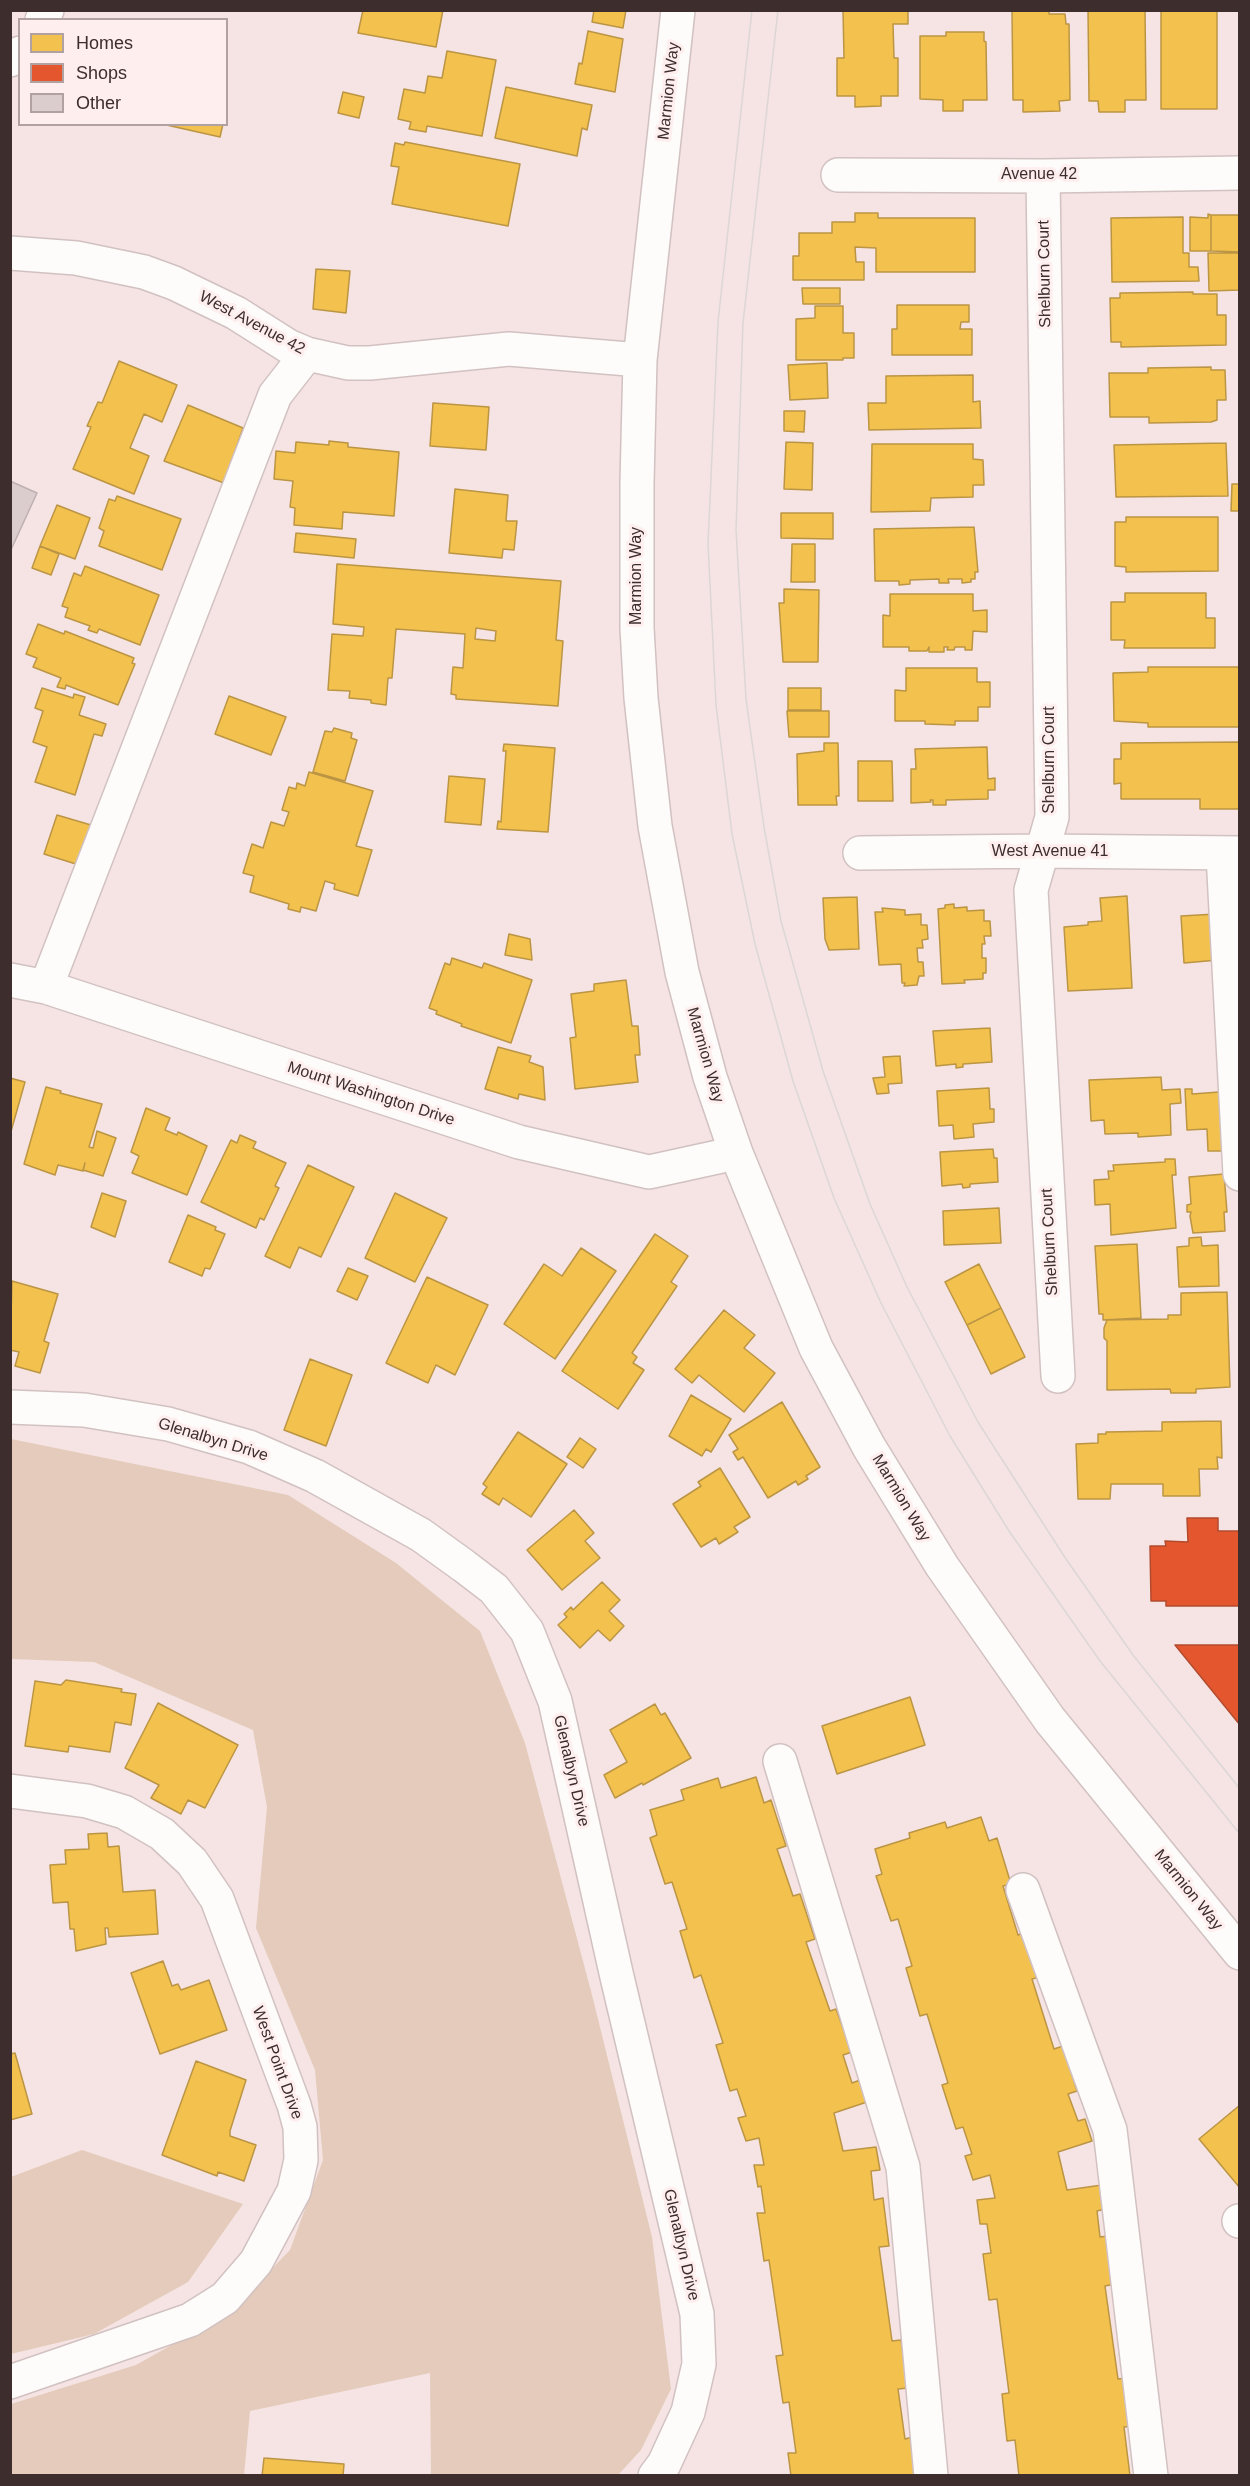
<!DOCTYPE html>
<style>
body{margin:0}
#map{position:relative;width:1250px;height:2486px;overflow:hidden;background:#f5e4e3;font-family:Helvetica,sans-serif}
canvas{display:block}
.frame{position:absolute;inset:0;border:12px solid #3d2e2d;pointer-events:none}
.legend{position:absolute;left:18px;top:18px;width:210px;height:108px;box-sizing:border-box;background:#fee;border:2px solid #b1a1a1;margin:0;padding:8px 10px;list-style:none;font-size:18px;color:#3d2e2d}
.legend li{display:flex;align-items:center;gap:12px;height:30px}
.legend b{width:30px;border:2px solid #b1a1a1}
</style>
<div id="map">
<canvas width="1250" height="2486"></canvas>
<div class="frame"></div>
<ul class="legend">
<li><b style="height:16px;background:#f2c14e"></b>Homes</li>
<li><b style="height:16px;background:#e4572e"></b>Shops</li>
<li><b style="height:16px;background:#dbcdce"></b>Other</li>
</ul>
</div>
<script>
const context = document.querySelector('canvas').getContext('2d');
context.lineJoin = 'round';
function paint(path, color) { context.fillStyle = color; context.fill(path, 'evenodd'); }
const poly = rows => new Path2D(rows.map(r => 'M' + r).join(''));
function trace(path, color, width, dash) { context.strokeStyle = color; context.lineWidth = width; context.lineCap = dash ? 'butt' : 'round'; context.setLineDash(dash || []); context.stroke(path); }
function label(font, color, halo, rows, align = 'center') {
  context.font = font + ' Helvetica,sans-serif'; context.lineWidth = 6; context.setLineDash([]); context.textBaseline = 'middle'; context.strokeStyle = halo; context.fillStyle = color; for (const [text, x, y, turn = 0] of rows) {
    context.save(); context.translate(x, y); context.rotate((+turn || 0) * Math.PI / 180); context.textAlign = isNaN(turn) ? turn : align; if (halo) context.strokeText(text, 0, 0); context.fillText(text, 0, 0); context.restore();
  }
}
paint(poly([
 [11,1439,288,1495,396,1563,480,1631,525,1743,592,1995,652,2237,671,2389,641,2450,618,2475,431,2475,430,2373,250,2411,244,2475,11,2475,11,2404,136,2365,229,2313,290,2250,323,2160,315,2070,256,1928,267,1807,253,1730,94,1662,11,1659],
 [82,2150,243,2204,188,2282,94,2334,11,2354,11,2177]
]), '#e4cbbb');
const homes = poly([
 [363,10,443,10,436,47,358,33,363,10],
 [594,10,626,10,623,28,592,22,594,10],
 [843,10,908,10,908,24,893,24,894,58,898,58,898,96,881,96,881,106,855,107,855,96,837,96,837,58,844,58,843,10],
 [1012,10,1049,10,1049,14,1065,14,1066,24,1069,24,1070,100,1059,101,1060,111,1023,112,1023,100,1013,100,1012,10],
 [1088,10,1145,10,1146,100,1125,100,1125,112,1099,112,1098,101,1089,101,1088,10],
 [1161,10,1217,10,1217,109,1161,109,1161,10],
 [588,31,623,39,615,92,575,84,579,63,582,64,588,31],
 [946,32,984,32,984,41,986,42,987,100,963,100,963,111,943,111,943,100,920,99,920,36,946,36,946,32],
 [447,51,496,60,482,136,427,126,426,132,409,129,411,122,398,119,404,89,425,93,428,76,442,78,447,51],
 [506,87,592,105,587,130,582,128,577,156,495,138,506,87],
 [343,92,364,97,359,118,338,113,343,92],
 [162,124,223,124,220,137,162,124],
 [405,142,520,164,508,226,392,204,399,167,391,166,395,143,404,145,405,142],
 [855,213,878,213,878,218,975,218,975,272,876,272,876,248,855,247,856,262,864,262,864,280,793,280,793,256,799,256,799,233,832,233,832,222,855,222,855,213],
 [1208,214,1211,215,1211,251,1190,251,1190,217,1208,218,1208,214],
 [1211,215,1240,215,1240,252,1211,251,1211,215],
 [1183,217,1183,253,1189,253,1189,267,1198,267,1199,281,1112,282,1111,218,1183,217],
 [1208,253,1239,253,1240,290,1209,291,1208,253],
 [316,269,350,271,346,313,313,309,316,269],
 [802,288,840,288,840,304,803,304,802,288],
 [1193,292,1193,294,1217,294,1217,315,1226,315,1226,345,1121,347,1121,342,1111,342,1110,298,1120,298,1120,293,1193,292],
 [897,305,969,305,969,322,961,322,960,329,972,329,972,355,892,355,892,329,897,329,897,305],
 [815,306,843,306,843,333,854,333,854,358,843,358,843,360,796,360,796,319,815,318,815,306],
 [119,361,177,385,162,422,144,414,130,448,149,456,134,494,73,469,91,427,87,426,98,402,102,403,119,361],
 [827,363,828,398,790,400,788,365,827,363],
 [1211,367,1211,370,1225,370,1226,400,1217,400,1217,420,1211,422,1149,423,1149,417,1110,417,1109,373,1148,373,1148,368,1211,367],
 [973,375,973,402,980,401,981,428,869,430,868,403,886,403,886,376,973,375],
 [433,403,489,407,486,450,430,446,433,403],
 [188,405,243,428,224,483,164,461,188,405],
 [784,411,805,411,804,432,784,431,784,411],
 [329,441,348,443,348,447,399,452,394,516,343,512,342,529,294,525,295,508,290,507,293,481,274,479,276,451,295,453,296,442,329,445,329,441],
 [786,442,813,443,812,490,784,489,786,442],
 [1226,443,1228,496,1116,497,1114,445,1226,443],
 [872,444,973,444,973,459,983,460,984,485,973,485,973,497,931,498,930,511,871,512,872,444],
 [1232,484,1240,484,1240,511,1231,511,1232,484],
 [455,489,508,495,506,521,517,521,514,550,503,549,502,558,449,553,455,489],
 [117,496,181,519,162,570,99,546,104,531,99,528,109,499,115,501,117,496],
 [57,505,90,518,75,559,40,546,57,505],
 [781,513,833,513,833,539,781,538,781,513],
 [1126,517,1218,517,1218,571,1126,572,1126,567,1115,566,1115,522,1126,522,1126,517],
 [974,527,978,572,975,572,975,579,971,579,971,582,962,583,962,579,948,579,949,583,939,583,939,579,910,580,910,584,899,585,899,581,875,581,874,529,974,527],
 [296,533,356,539,354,558,294,552,296,533],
 [792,544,815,544,815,582,791,582,792,544],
 [40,546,59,554,51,575,32,568,40,546],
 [337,564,561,581,556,640,563,641,558,706,456,699,456,695,451,694,453,667,463,668,465,634,396,629,392,678,388,678,386,705,371,703,371,700,349,698,350,691,328,690,332,634,363,636,364,627,333,624,337,564],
 [476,628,496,631,495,641,475,639,476,628],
 [85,566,159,595,140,645,99,629,97,633,88,630,90,626,65,617,68,608,62,606,74,573,81,576,85,566],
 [784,589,819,590,818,662,783,662,779,603,784,603,784,589],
 [1125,593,1206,593,1206,618,1215,618,1215,648,1124,648,1125,640,1111,640,1111,602,1125,602,1125,593],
 [890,594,973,594,973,611,987,610,987,632,973,631,972,650,965,650,965,647,955,647,954,650,947,650,948,647,944,647,944,652,929,652,929,647,927,651,909,651,909,647,883,647,883,615,890,616,890,594],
 [38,624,64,634,65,631,134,658,132,663,135,664,118,705,66,685,65,689,57,687,61,678,33,667,37,658,26,654,38,624],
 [1148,667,1240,667,1239,727,1148,727,1148,723,1114,721,1113,673,1148,672,1148,667],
 [906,668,977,668,977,682,990,682,990,707,978,707,978,721,955,721,955,725,925,724,925,721,895,721,895,690,906,691,906,668],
 [42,688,73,698,74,694,85,697,79,715,106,724,102,736,94,734,75,795,35,782,47,747,33,742,43,711,35,708,42,688],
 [788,688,821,688,821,710,788,710,788,688],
 [229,696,286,717,271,755,215,734,229,696],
 [787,711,829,711,829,737,789,737,787,711],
 [334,728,352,733,351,738,357,740,345,781,313,772,325,731,332,732,334,728],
 [1240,742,1240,809,1200,809,1200,799,1121,799,1121,783,1114,784,1114,759,1121,759,1121,743,1240,742],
 [824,743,838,743,839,796,836,796,837,805,798,805,797,754,824,751,824,743],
 [504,744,555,748,548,832,497,829,498,821,501,822,506,751,503,751,504,744],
 [987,747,988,779,995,778,995,790,988,790,988,799,946,800,946,805,933,805,933,800,930,800,931,802,911,803,911,769,916,769,915,749,987,747],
 [858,761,892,761,893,801,858,801,858,761],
 [309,772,373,791,356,846,372,850,358,896,334,889,335,884,325,881,316,911,301,907,300,912,288,909,289,904,250,892,254,876,243,873,252,844,263,848,271,822,284,826,289,812,282,810,289,787,296,789,297,783,305,786,309,772],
 [449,776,485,779,481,825,445,822,449,776],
 [57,815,91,825,79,865,44,854,57,815],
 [1127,896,1132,988,1068,991,1064,927,1088,925,1088,922,1102,921,1100,898,1127,896],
 [857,897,859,949,829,950,825,939,823,898,857,897],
 [954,904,954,908,967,907,967,911,984,910,984,921,990,921,991,936,984,936,985,944,982,944,982,958,986,958,986,973,983,973,983,979,964,980,965,983,942,984,938,909,945,908,945,905,954,904],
 [882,908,905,910,905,915,921,914,921,925,927,925,928,939,922,940,923,948,917,948,918,962,923,962,924,976,919,976,917,985,904,986,905,983,902,983,901,964,879,965,875,912,883,912,882,908],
 [1216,914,1218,960,1184,963,1181,916,1216,914],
 [509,934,530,939,532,960,505,955,509,934],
 [452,958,482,968,484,963,532,980,511,1043,461,1026,462,1024,436,1014,437,1011,429,1008,445,963,450,965,452,958],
 [626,980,632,1026,638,1026,640,1055,635,1055,638,1082,575,1089,570,1038,576,1037,571,994,594,991,594,984,626,980],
 [990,1028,992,1062,963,1064,963,1067,956,1068,956,1064,936,1066,933,1031,990,1028],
 [498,1047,531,1056,529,1062,543,1067,545,1100,519,1094,518,1099,485,1089,498,1047],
 [900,1056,902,1083,888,1084,889,1093,877,1094,873,1078,885,1077,883,1057,900,1056],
 [1161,1077,1162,1090,1180,1089,1181,1103,1170,1104,1171,1135,1138,1137,1138,1133,1105,1134,1104,1120,1091,1121,1089,1080,1161,1077],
 [10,1078,25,1082,10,1135,10,1078],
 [46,1087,61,1091,60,1093,102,1104,89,1147,93,1148,97,1131,116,1138,103,1176,83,1170,85,1163,83,1171,58,1165,55,1175,24,1164,46,1087],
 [989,1088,990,1109,994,1109,994,1122,973,1124,974,1137,954,1139,953,1125,939,1126,937,1091,989,1088],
 [1185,1089,1192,1089,1192,1094,1219,1092,1228,1151,1208,1151,1207,1129,1187,1130,1185,1089],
 [146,1108,170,1118,165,1130,177,1135,178,1132,207,1146,187,1195,132,1173,139,1156,131,1152,146,1108],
 [240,1135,256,1142,253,1148,286,1163,275,1186,279,1188,264,1220,260,1218,256,1228,201,1202,231,1140,237,1143,240,1135],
 [993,1149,994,1158,997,1158,998,1182,970,1184,970,1187,963,1188,962,1184,942,1186,940,1152,993,1149],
 [1165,1159,1175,1159,1176,1175,1172,1175,1176,1228,1111,1235,1110,1204,1095,1205,1094,1180,1109,1179,1108,1171,1114,1171,1113,1165,1165,1162,1165,1159],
 [308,1165,354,1187,321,1257,299,1247,290,1268,265,1256,308,1165],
 [1224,1174,1227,1212,1224,1212,1225,1231,1193,1233,1190,1216,1191,1212,1187,1212,1187,1205,1191,1204,1189,1177,1224,1174],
 [102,1193,126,1201,115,1237,91,1227,102,1193],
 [395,1193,447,1218,415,1282,365,1258,395,1193],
 [999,1208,1001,1243,944,1245,943,1211,999,1208],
 [188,1215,216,1227,215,1230,225,1234,210,1269,205,1268,202,1276,169,1262,188,1215],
 [655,1234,688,1256,671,1282,677,1286,632,1353,637,1357,633,1363,644,1370,618,1409,562,1371,655,1234],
 [1201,1237,1202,1246,1218,1245,1219,1286,1179,1287,1177,1247,1189,1246,1189,1238,1201,1237],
 [1137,1244,1141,1318,1103,1320,1103,1314,1099,1314,1095,1246,1137,1244],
 [581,1248,616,1271,555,1359,504,1324,544,1264,562,1276,581,1248],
 [979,1264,1001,1308,967,1325,945,1282,979,1264],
 [348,1268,368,1276,357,1300,337,1291,348,1268],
 [427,1277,488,1305,455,1375,436,1365,428,1383,386,1363,427,1277],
 [12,1281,58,1294,44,1341,49,1343,40,1373,15,1366,19,1352,10,1350,12,1281],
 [1227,1292,1230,1387,1196,1389,1196,1393,1171,1393,1170,1389,1107,1390,1107,1341,1104,1338,1104,1328,1107,1320,1168,1319,1168,1315,1181,1315,1181,1293,1227,1292],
 [1001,1308,1025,1357,991,1374,967,1325,1001,1308],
 [724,1310,755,1335,744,1348,775,1373,744,1412,699,1375,692,1383,675,1369,724,1310],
 [310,1359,352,1375,326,1446,284,1430,310,1359],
 [691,1395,731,1419,711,1452,706,1449,702,1456,669,1436,691,1395],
 [782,1402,820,1467,806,1476,808,1479,798,1485,796,1481,768,1498,743,1457,738,1460,733,1452,738,1449,729,1435,782,1402],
 [1221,1421,1222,1458,1217,1457,1218,1469,1199,1469,1200,1496,1163,1496,1163,1484,1111,1484,1110,1499,1078,1499,1076,1444,1098,1443,1098,1434,1106,1434,1106,1432,1162,1431,1162,1422,1221,1421],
 [518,1432,567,1464,531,1517,503,1498,499,1505,482,1494,487,1487,483,1484,518,1432],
 [580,1438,596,1449,583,1468,567,1457,580,1438],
 [720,1468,750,1517,734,1527,738,1532,719,1544,716,1538,701,1547,673,1504,701,1486,698,1482,720,1468],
 [574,1510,594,1533,585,1541,600,1558,562,1590,527,1550,574,1510],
 [602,1582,620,1600,609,1611,624,1626,610,1641,598,1630,580,1648,558,1625,567,1617,564,1614,571,1607,573,1610,602,1582],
 [66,1680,122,1689,121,1692,136,1694,131,1725,115,1722,110,1752,69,1746,68,1752,25,1746,35,1681,61,1685,66,1680],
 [910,1697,925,1745,837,1774,822,1726,910,1697],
 [158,1703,238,1745,205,1808,188,1800,181,1814,151,1798,159,1785,125,1768,158,1703],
 [655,1704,661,1715,665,1713,691,1758,643,1785,642,1783,615,1798,604,1775,627,1762,610,1730,655,1704],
 [756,1777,764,1803,771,1800,786,1846,777,1849,793,1896,800,1894,815,1939,806,1942,830,2011,836,2009,852,2052,843,2055,852,2083,860,2080,867,2102,834,2113,843,2151,876,2147,880,2170,871,2171,874,2200,883,2198,889,2246,879,2247,892,2341,901,2340,908,2388,898,2389,905,2439,913,2437,918,2476,791,2476,788,2453,796,2453,789,2402,783,2403,776,2356,783,2355,769,2260,764,2261,757,2213,765,2213,761,2186,758,2187,754,2165,764,2165,759,2138,746,2141,738,2118,746,2116,737,2089,730,2091,716,2045,723,2043,701,1975,694,1978,680,1931,687,1929,672,1882,665,1884,650,1838,657,1835,650,1810,684,1800,681,1790,718,1778,721,1788,756,1777],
 [981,1817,989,1841,997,1838,1011,1884,1003,1886,1018,1935,1026,1932,1040,1977,1032,1979,1054,2049,1063,2046,1077,2091,1068,2094,1078,2121,1085,2119,1092,2141,1058,2152,1067,2190,1102,2185,1105,2209,1097,2211,1100,2237,1108,2236,1115,2284,1105,2286,1118,2379,1127,2378,1133,2426,1124,2427,1130,2476,1019,2476,1015,2440,1007,2441,1002,2394,1009,2393,997,2299,989,2300,983,2254,991,2253,987,2224,980,2224,977,2200,995,2198,990,2175,973,2180,965,2156,972,2154,963,2127,956,2129,942,2085,948,2083,927,2014,920,2016,906,1968,912,1966,898,1919,891,1921,876,1876,882,1874,875,1849,910,1838,909,1833,945,1822,947,1828,981,1817],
 [107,1833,108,1847,119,1846,123,1892,155,1890,158,1934,109,1937,108,1928,105,1928,106,1944,76,1951,74,1929,70,1929,68,1902,53,1903,50,1865,66,1864,65,1850,89,1849,88,1834,107,1833],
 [163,1961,172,1986,178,1984,181,1990,209,1980,227,2030,160,2054,131,1973,163,1961],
 [15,2053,32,2114,10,2120,10,2054,15,2053],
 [196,2061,246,2080,230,2131,230,2136,256,2145,244,2181,218,2172,217,2176,162,2155,196,2061],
 [1240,2105,1240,2188,1199,2139,1240,2105],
 [264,2458,344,2464,343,2476,262,2476,264,2458]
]);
paint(homes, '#f2c14e');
trace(homes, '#bc9544', 1.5);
const shops = poly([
 [1187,1518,1218,1518,1218,1531,1240,1531,1240,1606,1166,1606,1166,1601,1151,1601,1150,1546,1166,1546,1165,1541,1188,1542,1187,1518],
 [1175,1645,1240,1645,1240,1725,1175,1645]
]);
paint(shops, '#e4572e');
trace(shops, '#b24b2e', 1.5);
const building = poly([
 [10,481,37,493,10,552,10,481]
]);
paint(building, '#dbcdce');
trace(building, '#beb0b2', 1.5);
const minor = poly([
 [678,10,640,360,637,483,637,628,641,698,655,826,682,972,710,1077,736,1153,816,1348,869,1447,942,1566,1050,1720,1240,1953],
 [42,20,47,10],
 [10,60,20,53],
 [838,175,1043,176,1240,173],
 [1043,176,1052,817,1031,890,1058,1376],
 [10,253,76,258,144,272,174,283,236,313,288,346,307,354,348,363,370,363,509,349,640,360],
 [860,853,1043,851,1240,853],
 [1223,854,1240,1174],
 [10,980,46,987,519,1142,649,1172,736,1153],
 [46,987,275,395,307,354],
 [10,1407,84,1410,168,1424,249,1447,315,1476,421,1535,464,1566,494,1589,527,1631,555,1701,617,1977,697,2314,699,2364,688,2412,664,2464,655,2476],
 [780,1761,903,2167,931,2476],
 [10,1791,87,1801,124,1812,162,1834,192,1862,217,1899,294,2105,300,2127,301,2160,294,2191,256,2262,225,2298,190,2320,10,2382],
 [1023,1890,1110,2130,1151,2476],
 [1239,2221,1240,2221]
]);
trace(minor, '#d1c2c1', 36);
trace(minor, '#fefbfb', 33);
trace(poly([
 [752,10,718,322,708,544,716,705,732,834,755,944,793,1081,834,1198,881,1303,950,1436,1009,1531,1100,1661,1240,1834],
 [778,10,743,323,736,530,746,699,764,827,781,921,823,1071,870,1204,907,1287,978,1422,1064,1556,1133,1655,1240,1789]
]), '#dcd7d6', 1.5);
label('16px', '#3d2e2d', '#fee', [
 ["Marmion Way",669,91,-84],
 ["Avenue 42",1039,175],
 ["Shelburn Court",1045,274,-91],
 ["West Avenue 42",252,323,28],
 ["Marmion Way",637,576,-90],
 ["Shelburn Court",1050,760,-90],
 ["West Avenue 41",1050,852],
 ["Marmion Way",705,1055,74],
 ["Mount Washington Drive",371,1094,18],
 ["Shelburn Court",1050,1242,-93],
 ["Glenalbyn Drive",213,1440,17],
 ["Marmion Way",901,1498,59],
 ["Glenalbyn Drive",571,1771,77],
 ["Marmion Way",1188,1890,51],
 ["West Point Drive",277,2063,70],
 ["Glenalbyn Drive",681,2245,77]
]);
</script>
